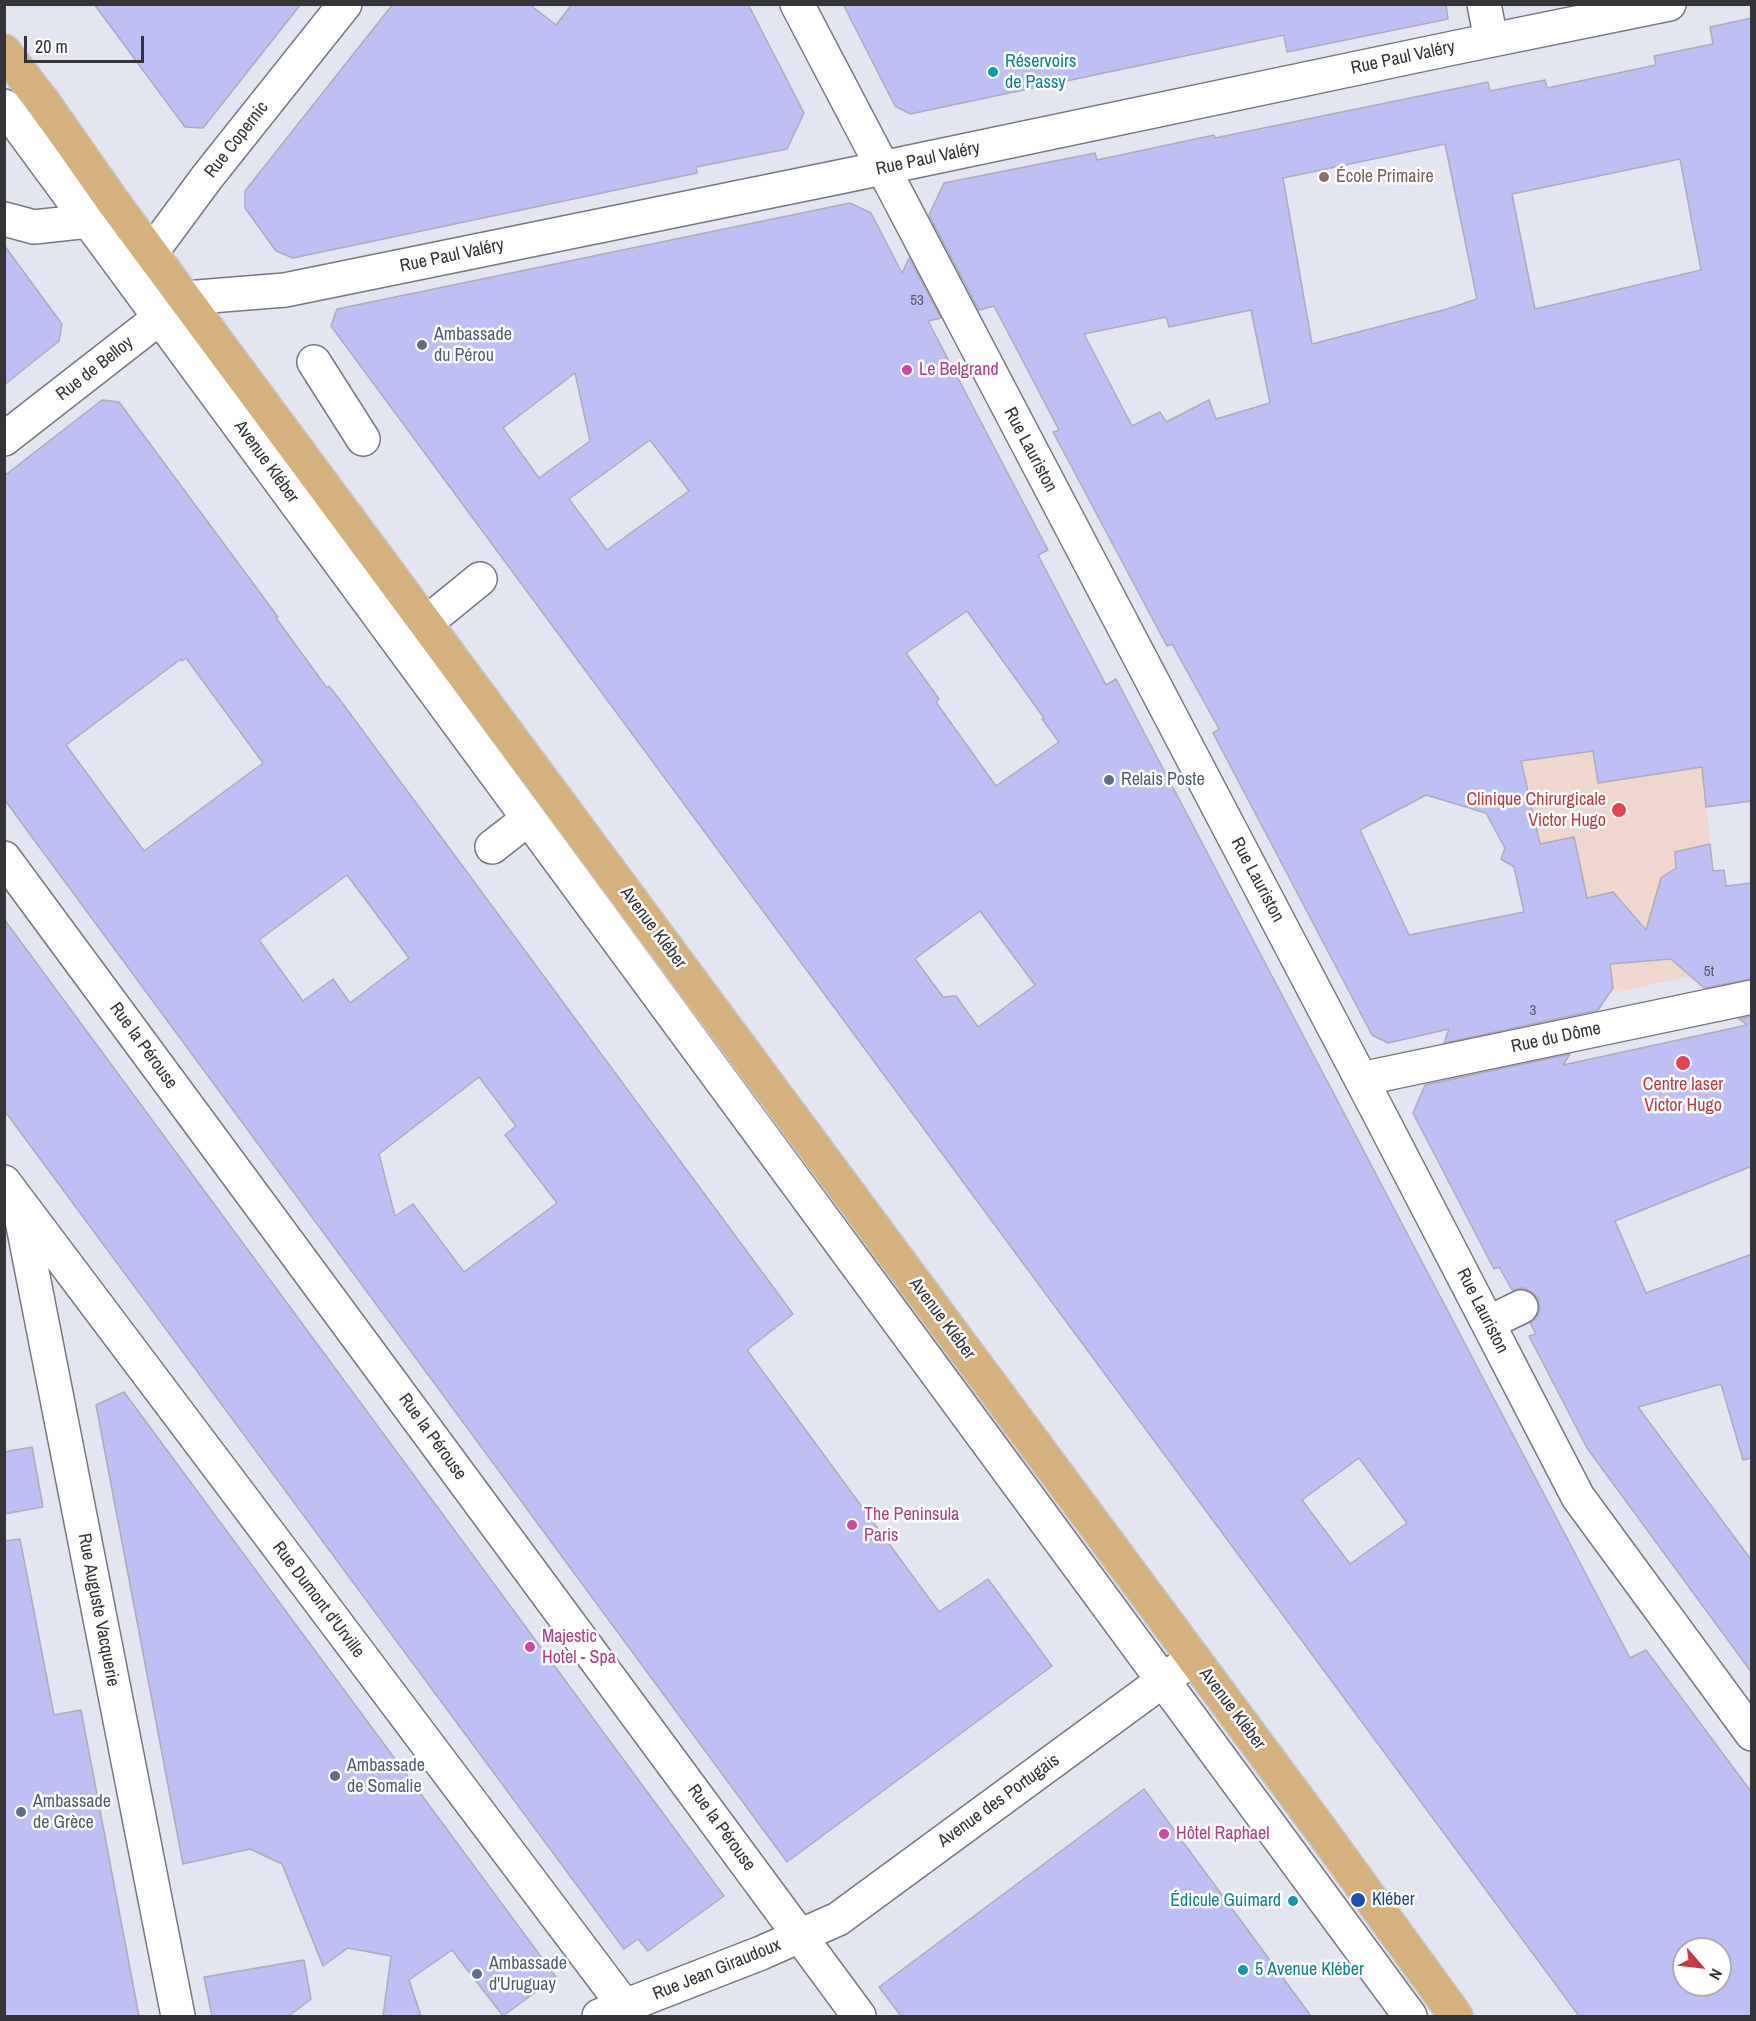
<!DOCTYPE html>
<meta charset="utf-8">
<style>
body{margin:0}
#map{position:relative;width:1756px;height:2021px;overflow:hidden;background:#e3e5f1;font-family:"Archivo Narrow",sans-serif}
canvas{display:block}
.frame{position:absolute;inset:0;border:6px solid #343439;pointer-events:none}
.north{position:absolute;left:1672px;top:1937px;width:60px;height:60px;box-sizing:border-box;background:#fff;border:2px solid #aeaeb0;border-radius:50%;rotate:118deg;font-size:16px;font-weight:700;line-height:24px;text-align:center;color:#343439}
.north::after{content:'';display:block;margin:auto;width:21px;height:27px;background:#c93941;clip-path:polygon(50% 0,100% 100%,50% 72%,0 100%)}
.scale{position:absolute;left:24px;top:36px;width:120px;height:27px;box-sizing:border-box;border:3px solid #343439;border-top:0;padding-left:8px;font-size:18px;line-height:21px;white-space:nowrap;color:#343439;-webkit-text-stroke:4px #fff;paint-order:stroke}
</style>
<div id="map">
<canvas width="1756" height="2021"></canvas>
<div class="frame"></div>
<div class="north">N</div>
<div class="scale">20 m</div>
</div>
<script>
const context = document.querySelector('canvas').getContext('2d');
context.lineJoin = 'round';
function paint(path, color) { context.fillStyle = color; context.fill(path, 'evenodd'); }
const poly = rows => new Path2D(rows.map(r => 'M' + r).join(''));
function trace(path, color, width, dash) { context.strokeStyle = color; context.lineWidth = width; context.lineCap = dash ? 'butt' : 'round'; context.setLineDash(dash || []); context.stroke(path); }
function label(font, color, halo, rows, align = 'center') {
  context.font = font + ' "Archivo Narrow",sans-serif'; context.lineWidth = 5; context.setLineDash([]); context.textBaseline = 'middle'; context.strokeStyle = halo; context.fillStyle = color; for (const [text, x, y, turn = 0] of rows) {
    context.save(); context.translate(x, y); context.rotate((+turn || 0) * Math.PI / 180); context.textAlign = isNaN(turn) ? turn : align; if (halo) context.strokeText(text, 0, 0); context.fillText(text, 0, 0); context.restore();
  }
}
paint(poly([
 [1691,607,1704,782,1713,871,1691,976,1576,1001,1491,627]
]), '#efd6ce');
const building = poly([
 [94,4,301,4,203,128,185,127,94,4],
 [393,4,529,4,556,25,572,4,748,4,804,113,787,149,696,167,697,173,293,258,276,251,245,208,245,191,393,4],
 [843,4,1446,4,1448,19,1287,52,1284,35,910,114,895,106,843,4],
 [1752,18,1752,801,1706,807,1702,767,1598,783,1593,751,1521,761,1540,844,1574,837,1587,898,1613,892,1646,930,1661,878,1676,868,1675,852,1710,844,1713,871,1724,870,1726,886,1752,883,1752,979,1704,988,1671,959,1610,964,1613,988,1598,1010,1444,1043,1449,1029,1388,1043,1372,1035,1213,733,1219,729,1172,644,1167,646,1053,432,1059,430,994,306,979,310,929,215,944,183,1095,153,1097,160,1214,135,1215,138,1488,82,1490,91,1545,80,1547,88,1656,65,1654,56,1713,44,1710,27,1752,18],
 [1445,144,1477,299,1447,309,1312,344,1283,178,1445,144],
 [1680,159,1701,270,1535,309,1512,194,1680,159],
 [1251,310,1270,403,1216,419,1209,400,1166,422,1160,412,1132,426,1084,334,1166,317,1169,327,1251,310],
 [1426,795,1486,813,1505,848,1501,859,1514,867,1524,912,1409,935,1360,830,1426,795],
 [850,203,871,213,902,273,909,258,941,318,928,321,1048,550,1038,555,1106,685,1116,679,1630,1658,1646,1650,1752,1793,1752,2016,1579,2016,331,326,337,309,850,203],
 [575,373,590,441,539,478,503,428,575,373],
 [650,440,689,491,607,550,569,499,650,440],
 [967,611,1044,718,1042,719,1059,742,996,786,936,702,939,699,906,653,967,611],
 [980,911,1035,985,978,1027,956,996,943,997,915,959,980,911],
 [1359,1458,1407,1523,1350,1564,1302,1500,1359,1458],
 [1684,1949,1720,1949,1720,1985,1684,1985,1684,1949],
 [4,245,62,324,59,341,4,385,4,245],
 [102,400,119,402,278,617,276,618,327,688,329,686,343,704,793,1314,747,1350,939,1612,988,1579,1052,1666,787,1862,4,799,4,476,102,400],
 [186,658,263,763,144,851,66,745,181,659,182,661,186,658],
 [347,875,409,958,350,1003,333,979,303,1001,259,940,347,875],
 [479,1077,516,1126,505,1135,557,1203,464,1272,413,1204,395,1216,379,1154,479,1077],
 [4,919,724,1896,648,1951,638,1939,624,1949,4,1110,4,919],
 [1752,1016,1752,1166,1615,1221,1646,1293,1752,1254,1752,1458,1743,1460,1721,1384,1638,1407,1752,1561,1752,1673,1587,1448,1529,1336,1536,1334,1530,1323,1537,1317,1540,1309,1538,1298,1532,1292,1523,1288,1512,1290,1499,1267,1494,1269,1413,1113,1425,1085,1570,1054,1563,1065,1747,1025,1739,1019,1752,1016],
 [124,1392,556,1977,503,2016,452,1950,409,1980,421,2016,383,2016,391,1956,348,1948,323,1966,282,1864,250,1849,183,1864,96,1405,124,1392],
 [32,1447,43,1507,4,1514,4,1452,32,1447],
 [20,1539,54,1715,81,1710,139,2016,4,2016,4,1541,20,1539],
 [1144,1789,1311,2016,901,2016,879,1987,1144,1789],
 [304,1960,311,1999,289,2016,212,2016,204,1977,304,1960]
]);
paint(building, '#bdbff5');
trace(building, '#acadb8', 1.5);
const minor = poly([
 [797,4,1382,1119,1578,1497,1752,1734],
 [1484,4,1491,40],
 [4,106,1410,2016],
 [4,219,34,227,89,221,103,211],
 [133,273,151,253,208,176,345,4],
 [314,362,363,439],
 [4,439,185,298,285,290,844,176,1458,47,1669,4],
 [426,623,480,579],
 [492,847,528,819],
 [4,858,859,2016],
 [1361,1079,1752,997],
 [4,1182,632,2016],
 [20,1210,178,2016],
 [1488,1323,1521,1307],
 [599,2016,761,1953,838,1919,1180,1668]
]);
const major = poly([
 [4,51,44,103,114,203,1321,1830,1456,2016]
]);
trace(minor, '#757781', 36);
trace(major, '#c6c6c8', 36);
trace(minor, '#fff', 33);
trace(major, '#d4b17d', 33);
for (const [x, y, r, color] of [
 [993,72,6,"#0f9aa8"],
 [1324,177,6,"#8d6e63"],
 [422,345,6,"#5c6f8a"],
 [907,370,6,"#d1479c"],
 [1109,780,6,"#5c6f8a"],
 [1619,810,8,"#e0444e"],
 [1683,1063,8,"#e0444e"],
 [852,1525,6,"#d1479c"],
 [530,1647,6,"#d1479c"],
 [335,1776,6,"#5c6f8a"],
 [21,1812,6,"#5c6f8a"],
 [1164,1834,6,"#d1479c"],
 [1358,1900,8,"#1a4fb4"],
 [1293,1901,6,"#0f9aa8"],
 [1243,1970,6,"#0f9aa8"],
 [477,1974,6,"#5c6f8a"]
]) { const dot = new Path2D(); dot.arc(x, y, r, 0, 2 * Math.PI); context.fillStyle = color; context.fill(dot); trace(dot, '#fff', 2); }
label('15px', '#565768', null, [
 ["53",917,301],
 ["5t",1709,972],
 ["3",1533,1011]
]);
label('18px', '#343439', '#fff', [
 ["Rue Paul Valéry",1403,58,-12],
 ["Rue Copernic",237,140,-52],
 ["Rue Paul Valéry",928,159,-12],
 ["Rue Paul Valéry",452,256,-12],
 ["Rue de Belloy",95,369,-38],
 ["Rue Lauriston",1030,450,62],
 ["Avenue Kléber",266,462,54],
 ["Rue Lauriston",1257,880,62],
 ["Avenue Kléber",653,928,53],
 ["Rue du Dôme",1556,1038,-12],
 ["Rue la Pérouse",143,1046,54],
 ["Rue Lauriston",1482,1311,63],
 ["Avenue Kléber",942,1319,53],
 ["Rue la Pérouse",432,1437,54],
 ["Rue Dumont d'Urville",318,1600,53],
 ["Rue Auguste Vacquerie",98,1610,79],
 ["Avenue Kléber",1232,1709,53],
 ["Avenue des Portugais",999,1801,-36],
 ["Rue la Pérouse",721,1828,54],
 ["Rue Jean Giraudoux",717,1970,-22]
]);
label('18px', '#0d838f', '#fff', [
 ["Réservoirs",1005,62],
 ["de Passy",1005,83],
 ["Édicule Guimard",1281,1901,"right"],
 ["5 Avenue Kléber",1255,1970]
], 'left');
label('18px', '#785e54', '#fff', [
 ["École Primaire",1336,177]
], 'left');
label('18px', '#4e5e75', '#fff', [
 ["Ambassade",434,335],
 ["du Pérou",434,356],
 ["Relais Poste",1121,780],
 ["Ambassade",347,1766],
 ["de Somalie",347,1787],
 ["Ambassade",33,1802],
 ["de Grèce",33,1823],
 ["Ambassade",489,1964],
 ["d'Uruguay",489,1985]
], 'left');
label('18px', '#b23c85', '#fff', [
 ["Le Belgrand",919,370],
 ["The Peninsula",864,1515],
 ["Paris",864,1536],
 ["Majestic",542,1637],
 ["Hotel - Spa",542,1658],
 ["Hôtel Raphael",1176,1834]
], 'left');
label('18px', '#be3a42', '#fff', [
 ["Clinique Chirurgicale",1606,800],
 ["Victor Hugo",1606,821],
 ["Centre laser",1683,1085,"center"],
 ["Victor Hugo",1683,1106,"center"]
], 'right');
label('18px', '#164399', '#fff', [
 ["Kléber",1372,1900]
], 'left');
</script>
